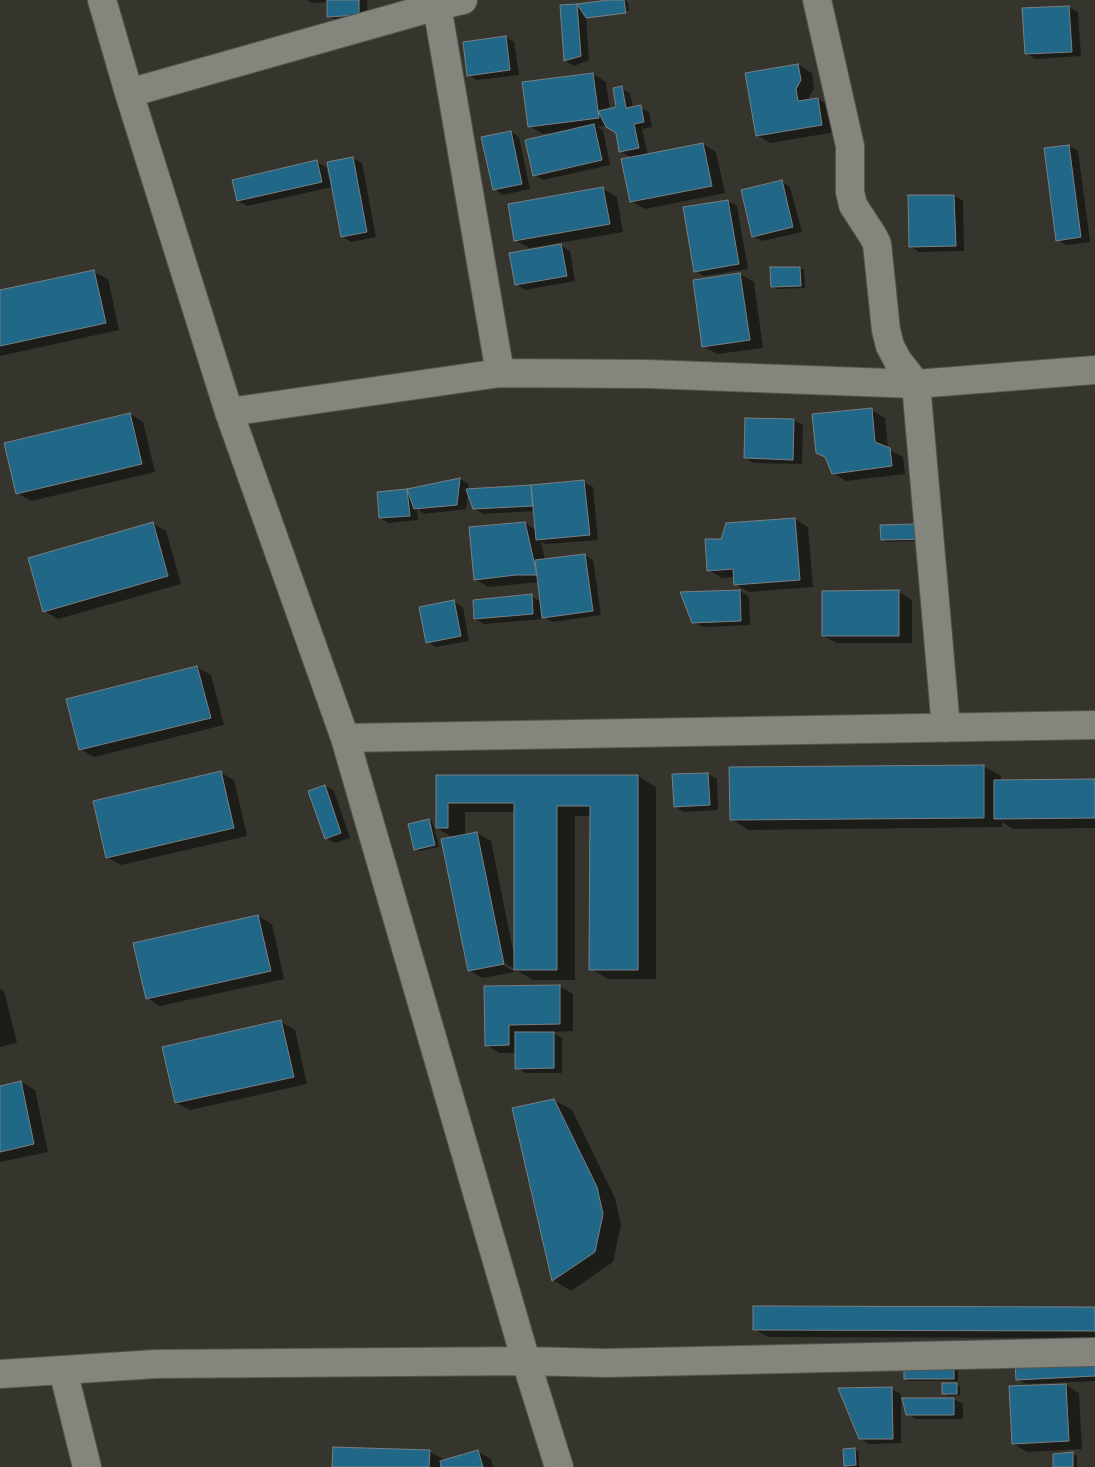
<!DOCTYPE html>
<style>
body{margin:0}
canvas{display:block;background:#35352e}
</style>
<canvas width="1095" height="1467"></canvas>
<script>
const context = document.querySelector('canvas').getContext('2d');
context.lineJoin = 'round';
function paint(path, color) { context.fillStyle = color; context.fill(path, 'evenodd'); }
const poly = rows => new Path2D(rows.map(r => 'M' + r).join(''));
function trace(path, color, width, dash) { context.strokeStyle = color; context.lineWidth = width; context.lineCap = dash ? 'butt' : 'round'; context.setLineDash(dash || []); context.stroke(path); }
paint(poly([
 [307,0,367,0,368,19,338,21,329,16,328,2,312,3],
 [619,0,625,0,628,2,629,11,586,16,589,60,574,66,565,61,577,5],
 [1069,7,1078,12,1081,56,1035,59,1026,53,1023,10],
 [505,37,514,42,519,75,477,80,468,75],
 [798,65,812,73,814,88,809,97,809,100,818,99,831,107,835,132,770,143,757,135],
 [593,74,606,82,610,110,618,108,621,88,630,93,633,108,640,107,649,112,652,127,642,129,648,155,703,144,716,152,725,193,645,209,631,201,632,158,620,151,617,132,607,126,597,127,603,130,610,165,543,180,534,175,551,135,550,133,543,134,529,126],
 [511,132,519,137,530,189,503,195,494,189],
 [1069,146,1078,151,1090,242,1066,245,1057,240],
 [353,158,362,163,376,237,351,242,342,236,332,187,247,206,238,201,317,162,326,167,329,178,331,177],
 [781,181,790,187,802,232,762,241,753,236],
 [603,189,617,197,623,232,529,248,515,240],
 [910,196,954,196,963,201,964,251,919,252,910,246],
 [728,201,737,206,748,269,704,276,695,271,684,208],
 [561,246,570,251,575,281,525,290,516,284],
 [800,268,804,270,805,288,776,289,772,286],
 [94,272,108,279,119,330,0,356,0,292],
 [740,274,754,282,763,348,717,354,703,346,694,281],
 [872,410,885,418,888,449,903,457,905,474,846,481,833,473,827,458,817,453],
 [130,414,143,422,155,472,31,501,17,493],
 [794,420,803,425,802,464,754,463,745,458],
 [460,479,469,484,468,490,584,482,593,487,598,540,546,544,541,541,545,560,584,555,593,560,601,615,552,622,542,616,542,619,484,624,475,619,531,596,541,602,539,582,489,587,476,580,525,523,536,530,534,511,483,514,474,508,468,490,466,509,424,514,417,509,418,520,389,523,380,518,378,493,408,490],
 [795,519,808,527,813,587,749,592,735,584,734,577,722,578,709,570,722,540],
 [152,523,166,531,181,584,58,619,44,611],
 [914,525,931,540,886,542,882,540],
 [740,591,749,597,750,625,703,627,693,622],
 [899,592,912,600,912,643,837,643,823,636],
 [454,602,463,607,469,641,436,647,427,642],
 [197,667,211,675,224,725,94,757,80,749],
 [983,766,1001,776,1001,781,1095,780,1095,828,1013,829,1002,822,1002,827,749,830,731,819],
 [221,773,234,780,247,836,121,865,107,857],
 [708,774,717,779,718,810,684,812,675,807],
 [638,776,656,787,656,979,608,979,591,969,591,816,575,816,575,980,533,980,518,971,515,972,515,969,499,960,498,962,515,972,482,978,469,970,454,838,437,828,437,777],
 [465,812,515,812,515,955,514,955,491,841,477,833,465,836],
 [325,786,334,791,350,838,335,843,326,838],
 [429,820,433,823,439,847,419,851,415,849],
 [258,916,272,924,284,979,160,1006,147,998],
 [559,986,573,994,573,1031,551,1032,562,1038,562,1073,526,1073,517,1068,517,1053,500,1053,486,1045,486,987],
 [0,989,4,991,17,1043,0,1047],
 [281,1022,295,1030,307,1084,190,1110,176,1103],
 [21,1082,35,1090,48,1152,0,1162,0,1087],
 [554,1100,572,1110,615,1198,621,1225,613,1262,571,1291,553,1280,514,1109],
 [1095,1308,1095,1338,768,1337,754,1329],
 [1095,1360,1095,1381,1026,1384,1017,1379],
 [958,1367,958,1381,909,1381,905,1378],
 [956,1384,960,1386,960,1395,948,1396,944,1393],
 [1066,1385,1079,1393,1082,1449,1027,1452,1013,1444],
 [840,1389,892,1389,901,1394,901,1443,869,1444,860,1439],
 [903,1399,954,1399,963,1404,963,1419,916,1419,907,1414],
 [855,1449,859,1452,859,1467,848,1467,845,1465],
 [429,1451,443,1459,443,1461,477,1451,491,1459,493,1467,334,1467],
 [1072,1454,1077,1456,1077,1467,1055,1467]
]), '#0007');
const building = poly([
 [327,0,359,0,359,15,327,17,327,0],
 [608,0,624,0,626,13,586,18,577,4,608,0],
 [577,4,581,56,564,61,560,5,577,4],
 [1069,6,1072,52,1025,54,1022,8,1069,6],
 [506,36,510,70,467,76,463,42,506,36],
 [798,64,801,80,796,89,798,101,818,98,822,125,756,136,745,73,798,64],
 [593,73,599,118,528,127,522,82,593,73],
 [622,86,626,108,641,105,644,122,634,124,639,148,619,152,616,133,606,127,598,111,616,107,613,88,622,86],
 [594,124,602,160,533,176,525,140,594,124],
 [511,131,522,184,493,190,481,137,511,131],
 [703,143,712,186,630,202,621,159,703,143],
 [1069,145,1081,237,1056,241,1044,148,1069,145],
 [353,157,367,232,341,237,327,162,353,157],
 [317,160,322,182,237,201,232,180,317,160],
 [782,180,793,227,752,237,741,190,782,180],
 [603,187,610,224,514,241,508,204,603,187],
 [908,195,954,195,956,246,909,247,908,195],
 [728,200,739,264,694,272,683,207,728,200],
 [561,244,567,276,515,285,509,253,561,244],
 [770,267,800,267,801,286,771,287,770,267],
 [94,270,106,323,0,346,0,290,94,270],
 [740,273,750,340,702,347,693,280,740,273],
 [872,408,875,442,890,448,892,466,832,474,825,457,816,453,812,414,872,408],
 [130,413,142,464,16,494,4,443,130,413],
 [745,418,794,419,793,460,744,458,745,418],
 [460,478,457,505,414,509,407,489,460,478],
 [584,480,590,535,536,540,531,485,584,480],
 [531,485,533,506,473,509,466,489,531,485],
 [407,489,410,516,379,518,377,492,407,489],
 [795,518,800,580,734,585,733,569,707,571,705,539,721,539,726,523,795,518],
 [153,522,168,576,43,612,28,558,153,522],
 [525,522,537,575,516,575,474,580,469,527,525,522],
 [914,524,929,539,881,540,880,525,914,524],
 [585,554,593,611,542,618,535,560,585,554],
 [740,590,741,621,692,623,680,592,740,590],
 [899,590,899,636,822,636,822,591,899,590],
 [532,594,533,614,474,619,473,600,532,594],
 [454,600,461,636,426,643,419,607,454,600],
 [197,666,211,718,79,750,66,699,197,666],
 [984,765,984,818,730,820,729,767,984,765],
 [221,771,234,828,106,858,93,801,221,771],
 [708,773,710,805,674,807,672,774,708,773],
 [436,775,638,775,638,970,589,970,590,806,557,806,557,970,514,970,514,803,448,803,448,828,436,828,436,775],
 [1095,779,1095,818,994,819,994,780,1095,779],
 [325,785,341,833,325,839,308,791,325,785],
 [429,819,435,845,414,850,408,824,429,819],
 [477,832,504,964,468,971,441,839,477,832],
 [258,915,271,971,146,999,133,943,258,915],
 [560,985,560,1024,509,1025,509,1045,485,1046,484,986,560,985],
 [281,1020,294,1077,175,1103,162,1047,281,1020],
 [515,1032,554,1032,554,1068,515,1069,515,1032],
 [21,1081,34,1144,0,1152,0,1086,21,1081],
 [554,1099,597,1187,603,1214,595,1252,552,1281,512,1108,554,1099],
 [753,1306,1095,1307,1095,1331,753,1330,753,1306],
 [1095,1358,1095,1376,1016,1380,1015,1362,1095,1358],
 [904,1364,954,1364,954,1379,904,1379,904,1364],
 [942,1383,957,1383,957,1394,942,1394,942,1383],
 [1066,1384,1069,1441,1012,1444,1009,1386,1066,1384],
 [892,1387,893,1439,859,1439,838,1388,892,1387],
 [902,1398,954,1398,954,1415,906,1415,902,1398],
 [333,1447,430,1450,429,1467,332,1467,333,1447],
 [855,1448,856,1465,844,1466,843,1449,855,1448],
 [478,1450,483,1467,441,1467,440,1461,478,1450],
 [1073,1452,1073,1467,1053,1467,1053,1454,1073,1452]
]);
paint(building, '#216787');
trace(building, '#788084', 1);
const minor = poly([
 [102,0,129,93,229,412,345,738,526,1361,559,1467],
 [817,0,850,146,850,192,853,205,873,236,877,244,886,330,890,346,898,361,916,384,946,728],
 [437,6,500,373],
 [129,93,437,6,463,0],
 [229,412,500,373,648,374,916,384,1095,370],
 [345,738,1095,725],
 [63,1370,87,1467],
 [0,1374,156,1364,526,1361,605,1363,1095,1352]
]);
trace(minor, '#53544e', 30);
trace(minor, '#84857d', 28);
</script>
